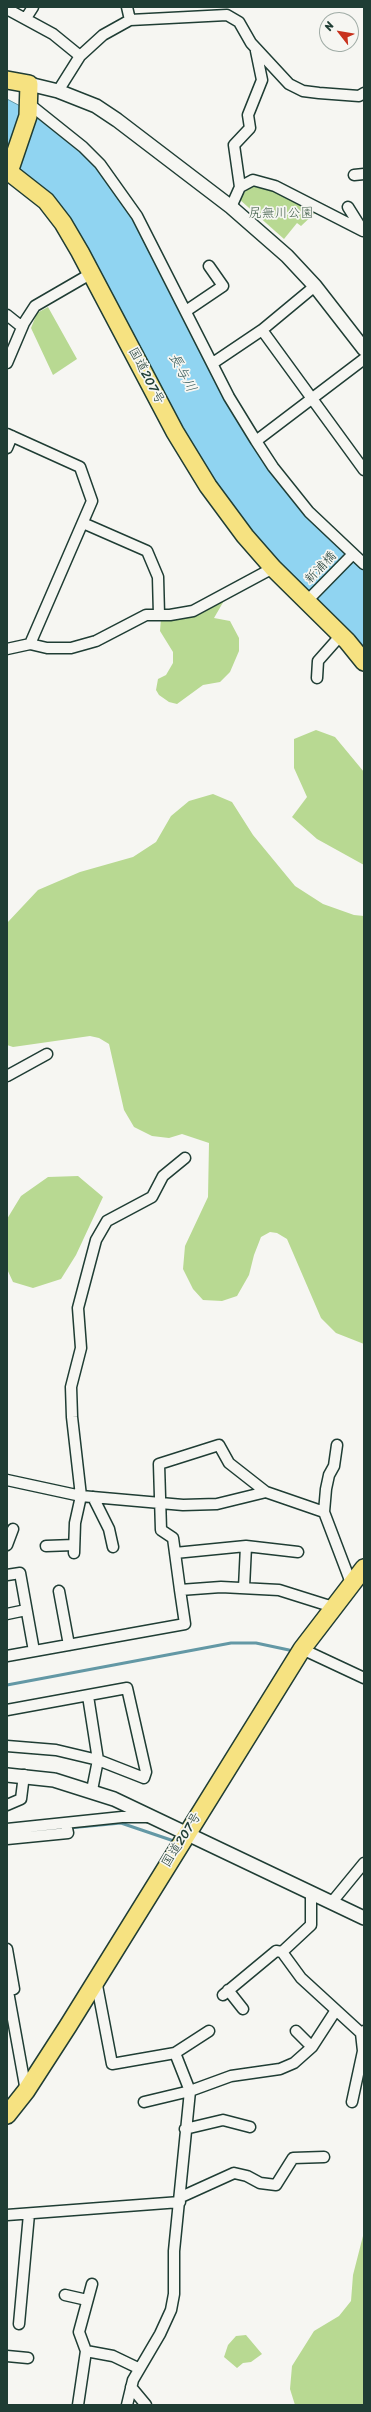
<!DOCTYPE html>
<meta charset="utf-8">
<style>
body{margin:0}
#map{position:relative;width:371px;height:2412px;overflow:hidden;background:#f6f6f2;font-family:Sriracha,sans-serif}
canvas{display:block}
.frame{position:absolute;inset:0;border:8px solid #1f3d34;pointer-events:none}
.north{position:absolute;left:319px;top:12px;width:40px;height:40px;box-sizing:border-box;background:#f6f6f2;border:1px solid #a0aca6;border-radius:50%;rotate:301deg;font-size:11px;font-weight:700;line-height:16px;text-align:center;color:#1f3d34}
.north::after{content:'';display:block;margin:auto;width:14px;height:18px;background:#c8321e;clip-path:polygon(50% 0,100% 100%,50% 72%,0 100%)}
</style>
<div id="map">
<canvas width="371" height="2412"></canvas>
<div class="frame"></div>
<div class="north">N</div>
</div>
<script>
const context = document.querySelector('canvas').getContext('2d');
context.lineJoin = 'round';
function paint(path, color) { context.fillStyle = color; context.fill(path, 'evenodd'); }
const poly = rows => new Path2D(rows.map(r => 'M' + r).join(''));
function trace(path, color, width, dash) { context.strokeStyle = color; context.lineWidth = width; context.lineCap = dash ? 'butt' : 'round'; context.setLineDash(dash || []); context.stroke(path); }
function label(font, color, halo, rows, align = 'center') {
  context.font = font + ' Sriracha,"Klee One",sans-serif'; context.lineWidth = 3.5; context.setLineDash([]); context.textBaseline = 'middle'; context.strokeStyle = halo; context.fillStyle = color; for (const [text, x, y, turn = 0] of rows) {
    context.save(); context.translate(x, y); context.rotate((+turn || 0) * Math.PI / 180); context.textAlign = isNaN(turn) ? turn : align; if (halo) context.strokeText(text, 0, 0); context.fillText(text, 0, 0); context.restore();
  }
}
paint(poly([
 [250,186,271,190,316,212,301,226,297,223,284,239,239,199],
 [48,307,77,359,53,375,31,328,37,313],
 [225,599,214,618,230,621,239,638,239,651,230,672,220,682,203,685,177,704,169,702,159,695,156,690,158,679,166,675,173,663,173,652,160,631,161,618],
 [316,730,335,737,364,772,364,865,317,839,292,817,307,797,294,768,294,739],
 [213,794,232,802,253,835,295,886,323,904,354,915,364,916,364,1344,336,1333,321,1318,287,1239,277,1233,270,1232,261,1237,254,1255,249,1275,237,1296,222,1301,203,1300,193,1289,183,1269,185,1246,208,1197,209,1143,182,1134,169,1138,152,1136,134,1127,124,1110,109,1044,99,1038,90,1036,13,1047,7,1045,7,923,38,890,80,872,133,857,156,842,171,816,189,801],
 [78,1176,103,1197,76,1255,61,1279,33,1288,13,1282,7,1269,7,1219,21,1196,48,1177],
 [364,2232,364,2405,295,2405,290,2389,292,2366,314,2331,339,2316,351,2301,353,2275],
 [246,2335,262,2354,251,2362,243,2363,237,2368,224,2357,228,2345,236,2336]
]), '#b8d992');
const water = poly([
 [7,99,39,116,98,167,134,220,272,472,293,501,364,568,364,648,255,537,206,467,173,412,69,222,7,162,7,99]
]);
paint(water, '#90d4f1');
trace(water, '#6398a5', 1);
trace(poly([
 [7,1685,231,1643,256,1643,289,1650],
 [48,1830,121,1823,171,1840]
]), '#6398a5', 3);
const minor = poly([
 [127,7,130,20],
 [7,9,53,34,80,56],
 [26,18,33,7],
 [58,91,80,56,103,35,130,20,227,15,239,22,251,43,289,84,303,91,319,93,359,96,364,93],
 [28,103,83,147,100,164,137,216,229,397,256,441,273,467,309,512,364,564],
 [354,175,364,174],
 [240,187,234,145,250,128,248,115,262,80,256,51],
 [231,207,240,187,253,180,275,186,363,231],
 [348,207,363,231],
 [186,311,223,286,209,266],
 [7,315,22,327],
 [262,330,364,470],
 [7,363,24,323,35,306,92,273],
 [213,363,262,330,315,286],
 [7,434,80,467,92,501,30,644],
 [256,441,364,359],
 [7,448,12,436],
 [83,523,147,551,158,577,159,615],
 [307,601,353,554],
 [7,649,30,644,47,648,71,648,96,641,146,615,170,615,193,611,273,568],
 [317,678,318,661,341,635],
 [7,1076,47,1054],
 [7,1480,81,1496,183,1505,217,1504,266,1492,324,1512,351,1583],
 [93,1497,109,1529,113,1547],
 [324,1512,326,1489,329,1475,334,1466,337,1445],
 [7,1545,13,1529],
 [46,1546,74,1545],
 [246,1546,298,1552],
 [74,1553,75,1523,81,1496,72,1417,71,1387,81,1348,78,1308,96,1240,107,1221,152,1197,163,1176,185,1158],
 [175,1553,246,1546,244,1588],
 [7,1575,20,1573,34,1651],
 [180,1590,173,1538,161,1530,159,1464,219,1445,229,1463,266,1492],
 [59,1591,69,1645],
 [7,1614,26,1610],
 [302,1649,364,1678],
 [7,1656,185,1624,180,1590,221,1587,279,1590,333,1607],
 [88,1696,98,1760,92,1790],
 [7,1710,127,1688,146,1772,144,1778,98,1760,56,1750,7,1746],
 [7,1805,21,1799,24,1775],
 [7,1829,122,1817,150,1817],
 [7,1839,68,1833,66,1824],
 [311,1893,311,1925,282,1952,301,1978,361,2033,364,2031],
 [332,1902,364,1863],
 [7,1949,14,1989],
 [96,1980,112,2064,175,2053,209,2031],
 [7,1986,26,2091],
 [228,1990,243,2009],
 [223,1995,276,1951,282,1952],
 [296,2031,312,2047],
 [144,2102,190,2091,175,2053],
 [352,2102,363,2051,361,2033],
 [185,2129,223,2120,250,2127],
 [181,2197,234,2173,247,2176,260,2183,276,2185,293,2158,324,2157],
 [7,2215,180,2202],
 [92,2284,79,2332,86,2351,113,2356,138,2368],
 [65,2295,87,2300],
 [19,2324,29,2214],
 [7,2356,28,2358],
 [131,2387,146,2405],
 [78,2405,86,2351],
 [127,2405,133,2380,160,2334,171,2310,174,2294,174,2251,190,2091,231,2076,280,2069,294,2063,312,2047,336,2010]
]);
const tertiary = poly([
 [29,84,58,91,96,106,117,120,231,207,287,256,315,286,364,349],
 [7,1775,54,1780,114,1799,364,1918]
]);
const trunk = poly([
 [7,80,29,84,28,116,9,172,46,201,63,223,80,252,175,432,208,486,245,536,273,568,347,641,364,662],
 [7,2115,26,2091,68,2026,302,1649,364,1568]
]);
trace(minor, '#1f3d34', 13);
trace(tertiary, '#1f3d34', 16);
trace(trunk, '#1f3d34', 20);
trace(minor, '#f6f6f2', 10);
trace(tertiary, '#f6f6f2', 13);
trace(trunk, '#f6e281', 17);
label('13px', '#3e5c47', '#f6f6f2', [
 ["尻無川公園",281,214]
]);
label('13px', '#1f3d34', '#f6f6f2', [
 ["国道207号",146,376,62],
 ["新浦橋",321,568,-46],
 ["国道207号",182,1840,-58]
]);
label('italic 14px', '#365b5a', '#f6f6f2', [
 ["長与川",182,373,62]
]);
</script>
